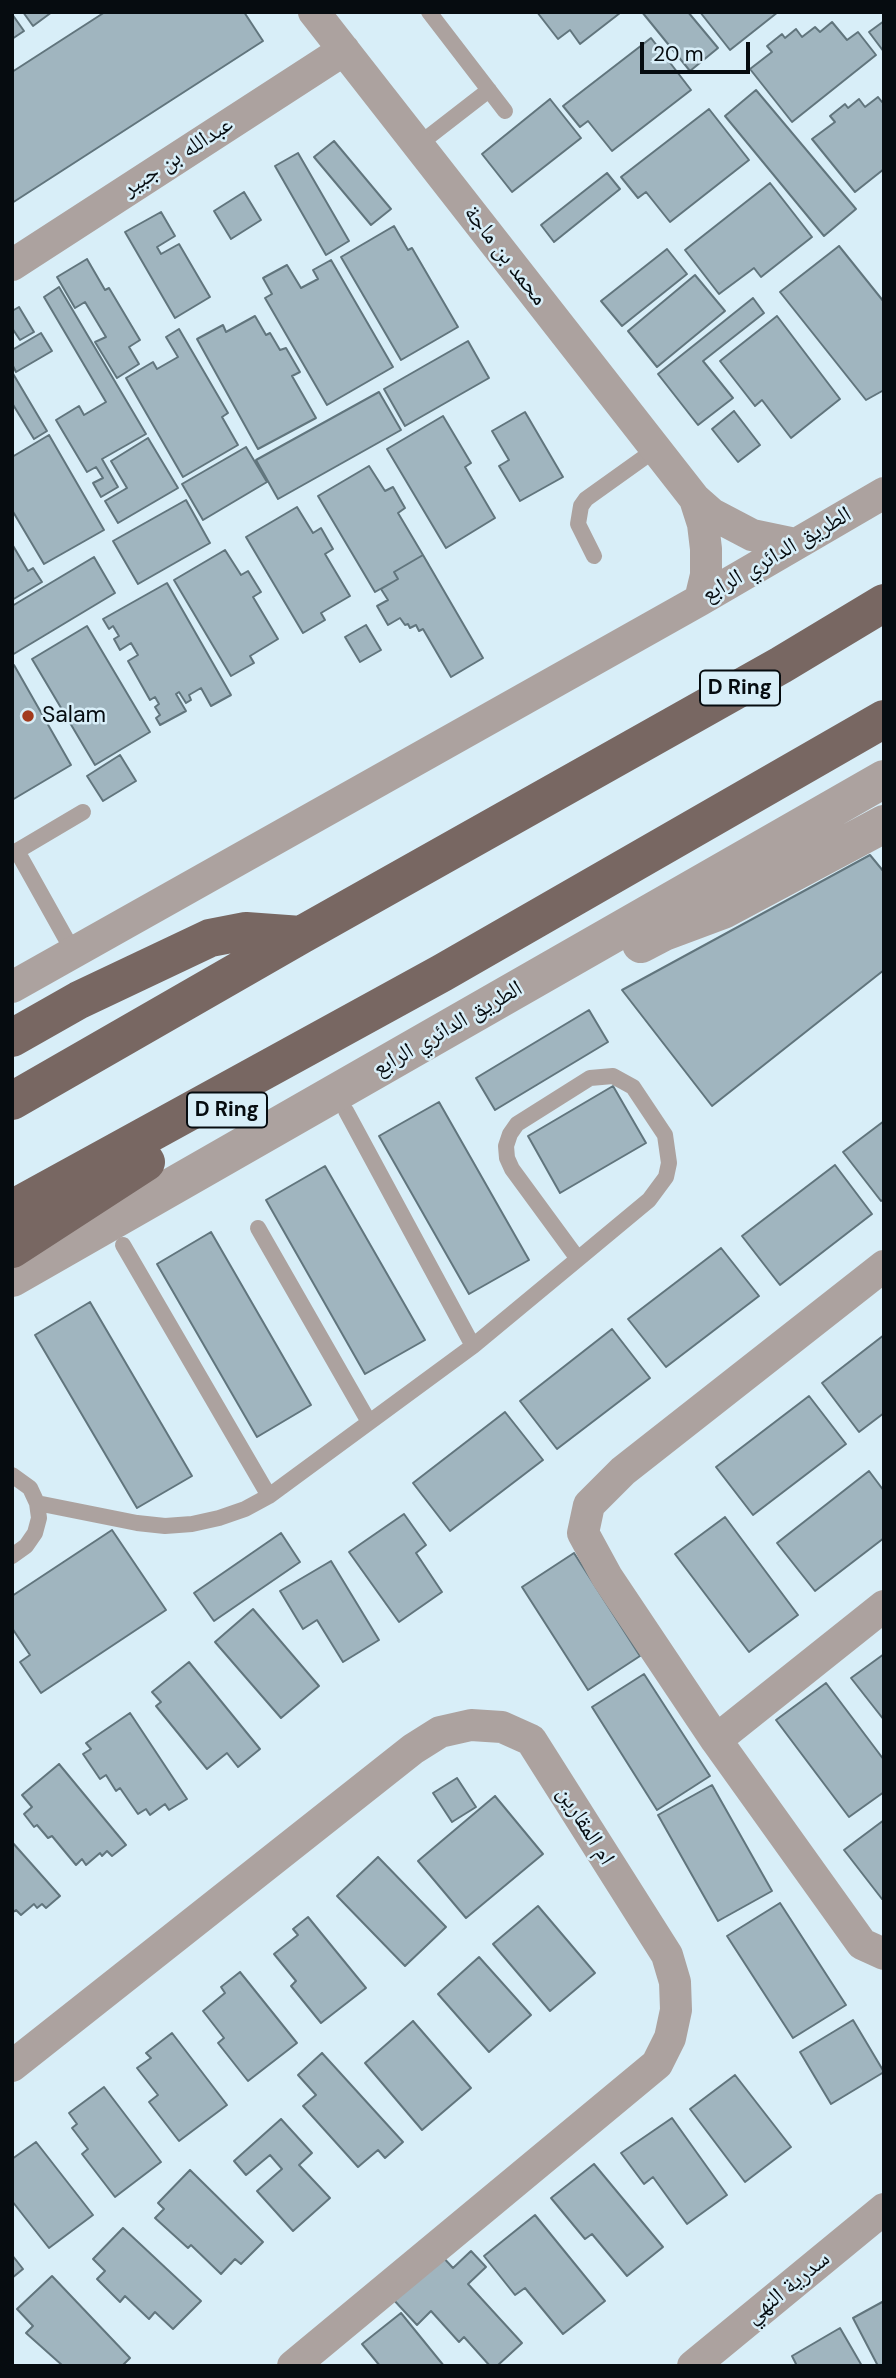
<!DOCTYPE html>
<meta charset="utf-8">
<style>
body{margin:0}
#map{position:relative;width:896px;height:2378px;overflow:hidden;background:#d8eef8;font-family:"DM Sans",sans-serif}
canvas{display:block}
.frame{position:absolute;inset:0;border:14px solid #060c10;pointer-events:none}
.scale{position:absolute;left:640px;top:42px;width:110px;height:32px;box-sizing:border-box;border:4px solid #060c10;border-top:0;padding-left:9px;font-size:21px;line-height:24px;white-space:nowrap;color:#060c10;-webkit-text-stroke:5px #d8eef8;paint-order:stroke}
</style>
<div id="map">
<canvas width="896" height="2378"></canvas>
<div class="frame"></div>
<div class="scale">20 m</div>
</div>
<script>
const context = document.querySelector('canvas').getContext('2d');
context.lineJoin = 'round';
function paint(path, color) { context.fillStyle = color; context.fill(path, 'evenodd'); }
const poly = rows => new Path2D(rows.map(r => 'M' + r).join(''));
function trace(path, color, width, dash) { context.strokeStyle = color; context.lineWidth = width; context.lineCap = dash ? 'butt' : 'round'; context.setLineDash(dash || []); context.stroke(path); }
function label(font, color, halo, rows, align = 'center') {
  context.font = font + ' "DM Sans","Noto Naskh Arabic",sans-serif'; context.lineWidth = 5; context.setLineDash([]); context.textBaseline = 'middle'; context.strokeStyle = halo; context.fillStyle = color; for (const [text, x, y, turn = 0] of rows) {
    context.save(); context.translate(x, y); context.rotate((+turn || 0) * Math.PI / 180); context.textAlign = isNaN(turn) ? turn : align; if (halo) context.strokeText(text, 0, 0); context.fillText(text, 0, 0); context.restore();
  }
}
const building = poly([
 [23,12,52,12,33,26,23,12],
 [105,12,244,12,263,41,12,203,12,72,105,12],
 [537,12,620,12,620,13,580,44,570,30,558,39,537,12],
 [642,12,688,12,718,48,690,71,642,12],
 [700,12,778,12,730,50,700,12],
 [12,14,24,31,12,39,12,14],
 [884,21,884,52,869,32,884,21],
 [832,22,847,40,858,32,876,55,792,122,750,69,772,52,767,46,782,34,785,38,796,29,802,37,815,27,820,32,832,22],
 [651,38,691,90,612,151,588,121,580,127,563,106,651,38],
 [756,90,856,209,824,236,725,116,756,90],
 [878,97,882,102,884,101,884,169,855,192,812,139,835,122,830,116,845,104,848,108,859,99,865,107,878,97],
 [550,99,581,138,512,192,482,154,550,99],
 [709,109,749,160,670,222,646,192,638,198,621,177,709,109],
 [334,141,391,209,371,225,314,157,334,141],
 [298,153,349,241,326,255,275,166,298,153],
 [607,173,620,189,554,242,541,225,607,173],
 [770,183,812,237,761,277,754,268,719,294,685,250,770,183],
 [244,192,261,220,231,239,214,211,244,192],
 [161,212,175,236,157,247,161,254,179,244,210,297,175,318,125,232,161,212],
 [394,226,408,250,412,248,458,327,401,360,341,257,394,226],
 [839,246,884,302,884,390,866,400,780,292,839,246],
 [667,249,687,274,622,326,601,301,667,249],
 [87,259,105,290,109,288,140,340,129,347,139,364,117,378,95,342,106,337,85,302,75,308,57,277,87,259],
 [331,260,393,367,327,405,265,298,272,294,263,278,287,265,301,288,318,279,313,270,331,260],
 [695,275,725,311,657,367,628,331,695,275],
 [59,287,146,434,102,459,118,487,101,497,93,483,103,478,96,467,87,472,56,420,79,406,84,415,106,402,44,297,59,287],
 [753,298,764,313,703,361,733,398,698,425,658,374,753,298],
 [19,307,34,332,20,340,12,328,12,311,19,307],
 [255,316,266,335,270,333,280,350,286,348,300,372,292,376,316,418,258,449,197,339,223,325,226,332,255,316],
 [777,316,840,399,791,438,762,400,755,406,720,361,777,316],
 [179,329,228,413,222,417,238,445,183,477,126,378,153,362,157,369,178,357,166,337,179,329],
 [41,333,52,351,16,372,12,364,12,350,41,333],
 [468,341,489,378,405,426,384,389,468,341],
 [12,372,47,431,34,439,12,403,12,372],
 [379,392,401,430,278,499,256,460,379,392],
 [734,411,760,445,738,462,712,429,734,411],
 [525,412,563,477,520,501,499,466,509,460,492,431,525,412],
 [443,416,471,463,465,467,495,518,446,548,387,449,443,416],
 [49,435,104,530,44,564,12,510,12,457,49,435],
 [148,438,178,488,118,523,105,501,127,488,111,461,148,438],
 [246,447,267,482,203,520,182,484,246,447],
 [369,466,385,491,393,487,405,508,398,513,423,555,394,572,398,579,375,592,318,496,369,466],
 [186,500,210,543,138,584,113,541,186,500],
 [297,507,313,533,321,528,333,549,325,554,350,596,321,613,325,620,303,633,246,537,297,507],
 [12,544,28,571,33,568,42,582,12,600,12,544],
 [225,550,241,575,248,571,261,592,253,597,278,639,250,656,254,663,231,676,174,580,225,550],
 [423,555,483,658,451,677,423,629,419,631,416,625,410,628,408,624,405,625,400,618,388,625,377,606,388,600,381,589,398,579,394,572,423,555],
 [94,557,115,593,12,655,12,606,94,557],
 [167,583,231,695,211,706,201,688,189,695,191,700,186,703,179,692,176,694,186,711,160,725,156,718,160,715,155,707,159,704,155,697,150,700,128,661,138,655,131,643,120,650,114,639,119,636,113,626,109,629,103,619,167,583],
 [366,625,381,650,360,662,345,637,366,625],
 [87,626,150,732,95,765,32,659,87,626],
 [14,665,71,765,12,800,12,666,14,665],
 [120,755,136,781,103,801,87,776,120,755],
 [870,855,884,872,884,970,712,1106,622,990,870,855],
 [589,1010,608,1042,495,1110,476,1078,589,1010],
 [613,1086,646,1143,560,1193,528,1136,613,1086],
 [439,1102,529,1260,469,1294,379,1136,439,1102],
 [884,1121,884,1199,881,1201,843,1152,884,1121],
 [835,1165,872,1214,780,1285,742,1236,835,1165],
 [325,1166,425,1340,365,1374,266,1200,325,1166],
 [211,1232,311,1405,257,1437,157,1264,211,1232],
 [721,1248,759,1296,666,1367,628,1319,721,1248],
 [90,1302,192,1476,137,1508,35,1335,90,1302],
 [612,1329,650,1378,557,1449,520,1401,612,1329],
 [884,1335,884,1413,859,1432,822,1383,884,1335],
 [809,1396,846,1444,753,1515,716,1467,809,1396],
 [505,1412,543,1460,450,1531,413,1483,505,1412],
 [869,1471,884,1491,884,1538,815,1591,777,1543,869,1471],
 [404,1514,426,1545,416,1553,442,1592,399,1622,349,1552,404,1514],
 [725,1517,798,1615,749,1652,675,1554,725,1517],
 [112,1530,166,1610,41,1693,20,1662,30,1655,12,1628,12,1596,112,1530],
 [281,1533,300,1562,214,1621,194,1593,281,1533],
 [574,1553,640,1656,588,1690,522,1587,574,1553],
 [331,1561,379,1640,343,1662,317,1620,303,1629,280,1591,331,1561],
 [253,1609,319,1686,281,1718,215,1642,253,1609],
 [884,1654,884,1720,851,1678,884,1654],
 [189,1662,260,1749,238,1767,227,1753,207,1769,156,1706,161,1702,152,1692,189,1662],
 [644,1674,710,1776,657,1810,592,1707,644,1674],
 [826,1683,884,1760,884,1792,849,1817,776,1720,826,1683],
 [130,1713,187,1799,169,1810,165,1804,150,1815,146,1809,138,1814,120,1788,116,1791,106,1775,100,1779,83,1754,91,1749,86,1743,130,1713],
 [59,1764,126,1845,112,1856,107,1851,102,1856,100,1853,86,1865,82,1859,76,1865,52,1836,48,1838,37,1825,34,1827,24,1814,32,1807,22,1795,59,1764],
 [457,1778,476,1807,452,1822,433,1793,457,1778],
 [712,1785,772,1891,718,1921,658,1815,712,1785],
 [495,1796,543,1854,466,1918,418,1861,495,1796],
 [884,1820,884,1897,882,1899,844,1850,884,1820],
 [12,1842,60,1896,46,1908,42,1904,37,1908,34,1904,21,1915,16,1910,12,1913,12,1842],
 [378,1857,446,1927,405,1966,337,1896,378,1857],
 [780,1903,846,2005,793,2038,727,1936,780,1903],
 [538,1906,595,1973,550,2011,493,1944,538,1906],
 [308,1917,366,1988,321,2023,291,1986,296,1981,274,1954,298,1935,293,1929,308,1917],
 [479,1957,531,2015,489,2052,438,1994,479,1957],
 [240,1972,297,2043,248,2081,218,2043,224,2038,203,2011,225,1993,221,1987,240,1972],
 [853,2020,884,2072,831,2104,800,2052,853,2020],
 [413,2021,471,2088,422,2130,365,2063,413,2021],
 [172,2033,227,2105,179,2141,149,2102,158,2095,137,2068,151,2058,146,2053,172,2033],
 [322,2053,403,2142,385,2158,378,2150,358,2167,303,2106,316,2095,298,2075,322,2053],
 [735,2075,791,2147,745,2182,690,2109,735,2075],
 [104,2087,161,2162,115,2197,82,2154,88,2149,72,2128,77,2124,69,2113,104,2087],
 [672,2118,727,2195,687,2224,653,2177,644,2184,621,2153,672,2118],
 [281,2119,312,2153,299,2165,330,2198,293,2231,257,2191,282,2169,270,2155,246,2175,234,2161,281,2119],
 [36,2142,93,2215,49,2248,12,2201,12,2159,36,2142],
 [594,2164,663,2247,627,2276,592,2234,585,2239,551,2198,594,2164],
 [190,2170,263,2242,241,2264,235,2259,221,2274,191,2245,188,2248,155,2218,164,2209,158,2203,190,2170],
 [535,2215,605,2301,563,2334,525,2288,515,2295,484,2256,535,2215],
 [123,2228,201,2301,173,2329,155,2312,149,2319,125,2296,120,2302,97,2279,105,2271,93,2259,123,2228],
 [471,2251,486,2267,468,2284,522,2343,497,2366,490,2366,464,2337,459,2342,431,2311,417,2325,392,2298,440,2254,453,2268,471,2251],
 [12,2255,23,2269,12,2278,12,2255],
 [52,2276,130,2358,122,2366,63,2366,26,2333,33,2326,17,2309,52,2276],
 [884,2301,884,2366,878,2366,853,2318,884,2301],
 [401,2313,444,2366,380,2366,362,2344,401,2313],
 [840,2328,862,2366,797,2366,792,2356,840,2328]
]);
paint(building, '#a0b5bf');
trace(building, '#61757d', 2);
trace(poly([
 [429,12,505,111],
 [418,145,489,90],
 [594,556,578,524,581,506,586,499,656,449],
 [17,851,74,953],
 [12,854,83,812],
 [346,1111,473,1346],
 [258,1228,369,1422],
 [123,1245,269,1496],
 [12,1475,30,1488,37,1503,39,1518,35,1533,26,1546,12,1556],
 [37,1503,137,1523,165,1526,192,1524,219,1518,245,1509,269,1496,473,1346,578,1259,649,1200,666,1177,669,1163,665,1135,633,1087,613,1076,590,1078,517,1124,510,1134,506,1146,507,1158,512,1169,578,1259]
]), '#aca29f', 16);
trace(poly([
 [314,12,695,499,712,514,752,535,795,544],
 [12,265,344,50],
 [695,499,703,524,706,549,706,575,700,600],
 [12,987,700,600,884,493],
 [884,1266,623,1471,589,1505,583,1533,607,1577,716,1740,862,1944,884,1954],
 [716,1740,884,1606],
 [12,2066,413,1749,440,1732,471,1725,502,1727,531,1740,667,1955,675,1982,676,2010,670,2038,657,2064,293,2366],
 [693,2366,884,2209]
]), '#aca29f', 32);
trace(poly([
 [641,944,664,932,723,910,884,824],
 [12,1278,884,779]
]), '#aca29f', 38);
trace(poly([
 [12,1038,79,1000,210,938,246,931,301,935],
 [12,1101,301,935,781,665,884,603],
 [12,1209,442,973,884,719],
 [12,1249,146,1162]
]), '#786762', 38);
for (const [x, y, r, color] of [
 [28,716,7,"#a23a1d"]
]) { const dot = new Path2D(); dot.arc(x, y, r, 0, 2 * Math.PI); context.fillStyle = color; context.fill(dot); trace(dot, '#d8eef8', 2.5); }
for (const [x, y, w] of [
 [740,688,80],
 [227,1110,80]
]) { const box = new Path2D(); box.roundRect(x - w / 2, y - 17.5, w, 35, 5); context.fillStyle = '#d8eef8'; context.fill(box); trace(box, '#060c10', 2); }
label('bold 21px', '#060c10', null, [
 ["D Ring",740,688],
 ["D Ring",227,1110]
]);
label('23px', '#060c10', '#d8eef8', [
 ["عبدالله بن جبير",178,157,-33],
 ["محمد بن ماجة",505,256,52],
 ["الطريق الدائري الرابع",777,555,-30],
 ["الطريق الدائري الرابع",448,1029,-30],
 ["ام المقارين",585,1826,58],
 ["سدرية النهي",788,2288,-39]
]);
label('23px', '#060c10', '#d8eef8', [
 ["Salam",42,716]
], 'left');
</script>
